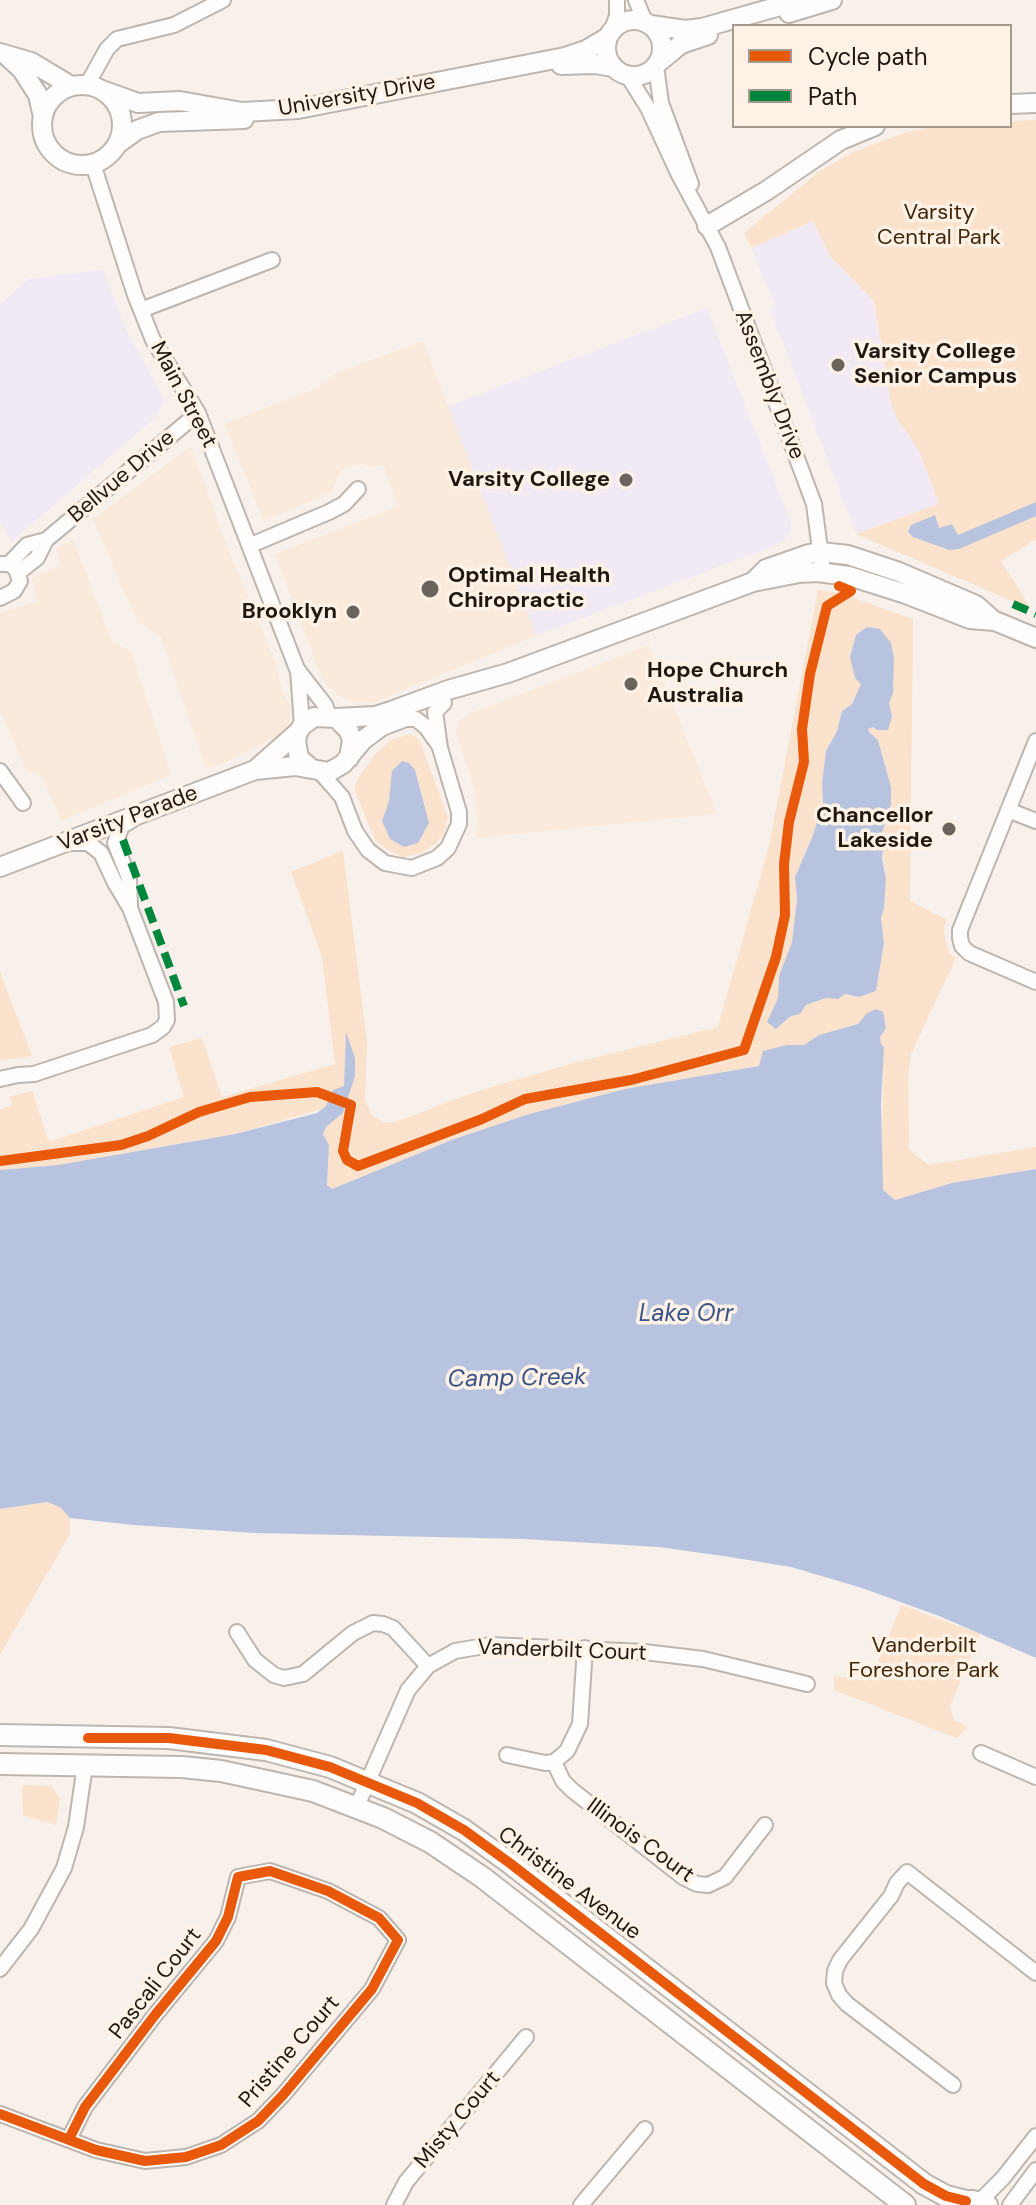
<!DOCTYPE html>
<style>
body{margin:0}
#map{position:relative;width:1036px;height:2205px;overflow:hidden;background:#f8f1eb;font-family:"DM Sans",sans-serif}
canvas{display:block}
.legend{position:absolute;left:732px;top:24px;width:280px;height:104px;box-sizing:border-box;background:#fef1e5;border:2px solid #a59a90;margin:0;padding:10px 14px;list-style:none;font-size:24px;color:#1f1811}
.legend li{display:flex;align-items:center;gap:16px;height:40px}
.legend b{width:40px;border:2px solid #a59a90}
</style>
<div id="map">
<canvas width="1036" height="2205"></canvas>
<ul class="legend">
<li><b style="height:10px;background:#e8590c"></b>Cycle path</li>
<li><b style="height:10px;background:#00873e"></b>Path</li>
</ul>
</div>
<script>
const context = document.querySelector('canvas').getContext('2d');
context.lineJoin = 'round';
function paint(path, color) { context.fillStyle = color; context.fill(path, 'evenodd'); }
const poly = rows => new Path2D(rows.map(r => 'M' + r).join(''));
function trace(path, color, width, dash) { context.strokeStyle = color; context.lineWidth = width; context.lineCap = dash ? 'butt' : 'round'; context.setLineDash(dash || []); context.stroke(path); }
function label(font, color, halo, rows, align = 'center') {
  context.font = font + ' "DM Sans",sans-serif'; context.lineWidth = 7; context.setLineDash([]); context.textBaseline = 'middle'; context.strokeStyle = halo; context.fillStyle = color; for (const [text, x, y, turn = 0] of rows) {
    context.save(); context.translate(x, y); context.rotate((+turn || 0) * Math.PI / 180); context.textAlign = isNaN(turn) ? turn : align; if (halo) context.strokeText(text, 0, 0); context.fillText(text, 0, 0); context.restore();
  }
}
paint(poly([
 [423,341,536,636,373,703,356,703,337,695,322,679,275,554,398,506,383,465,371,468,363,464,352,465,341,470,332,492,264,521,224,424,319,387,336,373],
 [191,446,227,546,277,666,282,690,291,707,289,725,276,737,229,761,206,769,161,637,136,620,93,519],
 [73,539,112,641,132,652,171,775,61,821,43,779,25,769,0,710,0,613,37,601,32,578,61,564,56,548],
 [649,645,717,814,476,838,478,820,474,789,456,732,459,721,471,713]
]), '#faeadc');
paint(poly([
 [813,221,830,256,874,301,891,403,897,419,919,450,939,504,856,534,774,320,770,310,775,305,751,248],
 [103,270,127,331,165,401,156,417,12,541,0,523,0,305,28,279],
 [707,308,792,525,784,542,536,636,448,406]
]), '#f1eaf4');
paint(poly([
 [1036,120,1036,539,1001,561,1031,609,856,534,939,504,919,450,897,419,891,403,874,301,830,256,813,221,751,248,744,233,817,173,851,153,907,132,937,126,1010,126,1010,121],
 [818,590,840,593,913,619,910,901,947,920,944,928,945,939,950,954,956,958,911,1054,908,1078,909,1150,929,1165,1036,1147,1036,1169,952,1183,895,1200,893,1198,884,1204,881,1186,883,1077,880,1037,886,1028,885,1020,866,1014,858,1024,819,1035,804,1045,787,1045,759,1066,625,1089,529,1114,454,1139,332,1189,327,1186,329,1146,323,1134,326,1127,322,1109,235,1134,58,1165,0,1170,0,1110,12,1105,9,1097,32,1091,49,1142,184,1097,169,1047,202,1038,222,1097,335,1064,322,957,291,872,343,851,367,1042,365,1100,371,1115,384,1122,395,1122,478,1091,577,1062,718,1027,769,846],
 [862,684,889,703,892,716,868,728,868,732,878,740,891,787,891,805,881,836,886,879,884,909,881,917,884,943,876,991,859,997,844,994,826,998,806,1005,800,1014,791,1016,784,1024,772,1014,778,998,779,976,792,943,797,899,795,877,813,835,823,803,822,783,826,751,837,731,842,711,852,704],
 [409,734,419,739,448,817,444,833,436,843,420,854,404,857,388,850,375,840,356,794,355,786,360,775,374,755,391,740],
 [0,972,32,1056,0,1061],
 [47,1502,61,1507,70,1518,70,1534,0,1655,0,1509],
 [901,1605,980,1634,950,1706,954,1720,968,1727,957,1738,834,1690,834,1676,861,1680,874,1673],
 [22,1785,51,1786,60,1798,56,1825,23,1815]
]), '#fae2cc');
paint(poly([
 [1036,502,1036,516,959,549,949,550,913,537,908,532,911,525,935,515,939,528,952,524,958,535],
 [867,627,880,629,891,643,894,659,893,693,889,703,892,716,888,730,877,730,873,727,868,729,869,732,878,740,891,787,891,805,881,836,884,843,882,858,886,879,884,909,881,917,884,943,876,991,859,997,845,994,838,999,826,998,806,1005,800,1014,791,1016,776,1029,767,1022,778,998,779,976,792,942,797,899,795,877,813,835,823,803,822,783,826,751,837,731,842,711,852,704,861,684,855,678,850,657,856,635],
 [402,761,409,763,415,770,429,823,418,843,404,847,390,839,382,821,389,801,392,771],
 [876,1009,883,1012,886,1028,880,1037,881,1044,884,1047,881,1104,883,1190,895,1200,952,1183,1036,1169,1036,1658,939,1616,862,1588,791,1567,730,1557,659,1547,524,1539,254,1533,133,1525,70,1518,60,1507,47,1502,0,1509,0,1170,58,1165,235,1134,317,1113,326,1106,333,1090,344,1086,346,1032,355,1058,355,1076,343,1113,326,1127,323,1134,329,1145,327,1185,332,1189,454,1139,529,1114,625,1089,759,1066,763,1051,787,1045,804,1045,819,1035,858,1024,866,1014]
]), '#b8c4df');
const minor = poly([
 [636,0,645,22],
 [611,32,617,16,617,0],
 [656,66,661,103,691,184],
 [628,76,648,108,679,175,718,247,814,504,823,572],
 [87,85,107,49,117,39,174,25,223,0],
 [93,164,135,295,153,340,198,413,297,669,325,705,329,716],
 [141,310,272,260],
 [251,545,329,512,344,504,358,489],
 [9,564,27,545,46,540,198,413],
 [18,573,37,558,46,540],
 [0,598,14,591,20,581,16,569,9,564,2,564],
 [298,670,302,726],
 [402,719,416,719,426,727,438,744],
 [1036,741,960,930,960,938,962,946,969,953,1036,982],
 [0,771,23,803],
 [320,772,342,797,355,831,368,850,385,863,412,868,437,858,448,848,459,824,459,812,440,748,435,712,444,703],
 [1008,810,1036,821],
 [130,905,129,878,115,843,122,826,132,820],
 [0,1079,18,1075,34,1074,152,1035,163,1027,167,1020,166,1002,130,908,115,883,101,853,88,843,72,843],
 [237,1632,255,1660,274,1675,284,1678,303,1674,353,1633,373,1623,383,1624,393,1628,428,1666],
 [981,1753,1036,1777],
 [507,1755,545,1763,554,1762],
 [554,1762,563,1781,572,1790,683,1877,697,1884,708,1885,725,1877,765,1825],
 [554,1762,567,1751,580,1724,585,1648],
 [357,1806,408,1690,428,1666,455,1651,490,1645,644,1652,703,1659,807,1684],
 [0,1969,31,1929,64,1868,76,1827,85,1765],
 [953,2085,847,2004,839,1995,834,1983,835,1971,840,1960,891,1896,897,1883,907,1872,1036,1973],
 [0,2114,96,2150,145,2161,186,2157,221,2145,258,2121,283,2095,372,1989,398,1940,379,1918,328,1891,270,1871,238,1877,228,1917,216,1941,155,2015,85,2107,69,2139],
 [979,2202,1003,2178,1036,2136],
 [394,2205,406,2182,526,2037],
 [581,2205,645,2129],
 [1010,2205,1036,2170]
]);
const tertiary = poly([
 [789,13,832,0],
 '606 48a28 28 0 1 1 56 0a28 28 0 1 1-56 0Z',
 [651,25,685,30,702,28,801,0],
 [0,53,31,62,71,86],
 [9,58,22,70,38,95,43,117],
 [659,62,681,44,708,35],
 [561,65,595,64,613,67],
 '42 125a40 40 0 1 1 80 0a40 40 0 1 1-80 0Z',
 [102,90,138,103,180,101,242,112,298,109,565,57,586,50,608,37],
 [1010,104,1036,103],
 [119,143,137,130,159,122,244,119],
 [707,226,766,191,841,140,875,126],
 [753,582,766,569,809,554,821,552,848,555,899,572,976,605,994,621],
 [336,718,375,716,391,711,448,690,508,673,753,582,799,573,817,572,849,576,906,594,970,619,995,621,1036,638],
 [349,758,352,740,349,731,336,718,314,717,302,726,298,732,296,741,299,758,312,769,329,772,343,764,363,740,382,726,403,718],
 [255,770,298,732],
 [0,867,255,770,295,766,312,769]
]);
const secondary = poly([
 [0,1735,169,1738,266,1750,330,1767,417,1803,464,1830,511,1864,924,2184,946,2196,966,2201],
 [0,1764,182,1767,221,1771,313,1791,383,1818,430,1842,482,1877,905,2205],
 [957,2203,973,2201,987,2205]
]);
trace(minor, '#bdb6b0', 18);
trace(tertiary, '#bdb6b0', 22);
trace(secondary, '#bdb6b0', 24);
trace(minor, '#fefdfc', 14);
trace(tertiary, '#fefdfc', 18);
trace(secondary, '#fefdfc', 20);
trace(poly([
 [1013,604,1036,614],
 [123,840,184,1006]
]), '#00873e', 8, [16, 8]);
trace(poly([
 [0,1161,121,1145,148,1136,199,1112,250,1097,317,1092,351,1105,343,1151,347,1160,358,1166,482,1119,525,1099,631,1080,744,1050,776,957,785,915,784,864,789,822,804,762,802,729,810,674,827,606,851,591,839,586],
 [88,1738,169,1738,266,1750,330,1767,417,1803,464,1830,511,1864,924,2184,946,2196,966,2201],
 [0,2114,96,2150,145,2161,186,2157,221,2145,258,2121,283,2095,372,1989,398,1940,379,1918,328,1891,270,1871,238,1877,228,1917,216,1941,155,2015,85,2107,69,2139]
]), '#e8590c', 10);
for (const [x, y, r, color] of [
 [838,365,8,"#6b645d"],
 [626,480,8,"#6b645d"],
 [430,589,10,"#6b645d"],
 [353,612,8,"#6b645d"],
 [631,684,8,"#6b645d"],
 [949,829,8,"#6b645d"]
]) { const dot = new Path2D(); dot.arc(x, y, r, 0, 2 * Math.PI); context.fillStyle = color; context.fill(dot); trace(dot, '#fef1e5', 3); }
label('22px', '#1f1811', '#fef1e5', [
 ["University Drive",357,96,-10],
 ["Assembly Drive",769,385,69],
 ["Main Street",183,395,62],
 ["Bellvue Drive",122,477,-40],
 ["Varsity Parade",128,819,-21],
 ["Vanderbilt Court",562,1651,2],
 ["Illinois Court",640,1841,36],
 ["Christine Avenue",569,1884,37],
 ["Pascali Court",156,1984,-52],
 ["Pristine Court",290,2052,-49],
 ["Misty Court",458,2120,-50]
]);
label('22px', '#402609', '#fef1e5', [
 ["Varsity",939,213],
 ["Central Park",939,238],
 ["Vanderbilt",924,1646],
 ["Foreshore Park",924,1671]
]);
label('bold 22px', '#1f1811', '#fef1e5', [
 ["Varsity College",854,352],
 ["Senior Campus",854,377],
 ["Varsity College",610,480,"right"],
 ["Optimal Health",448,576],
 ["Chiropractic",448,601],
 ["Brooklyn",337,612,"right"],
 ["Hope Church",647,671],
 ["Australia",647,696],
 ["Chancellor",933,816,"right"],
 ["Lakeside",933,841,"right"]
], 'left');
label('italic 24px', '#395287', '#fef1e5', [
 ["Lake Orr",686,1315],
 ["Camp Creek",517,1379,-1]
]);
</script>
